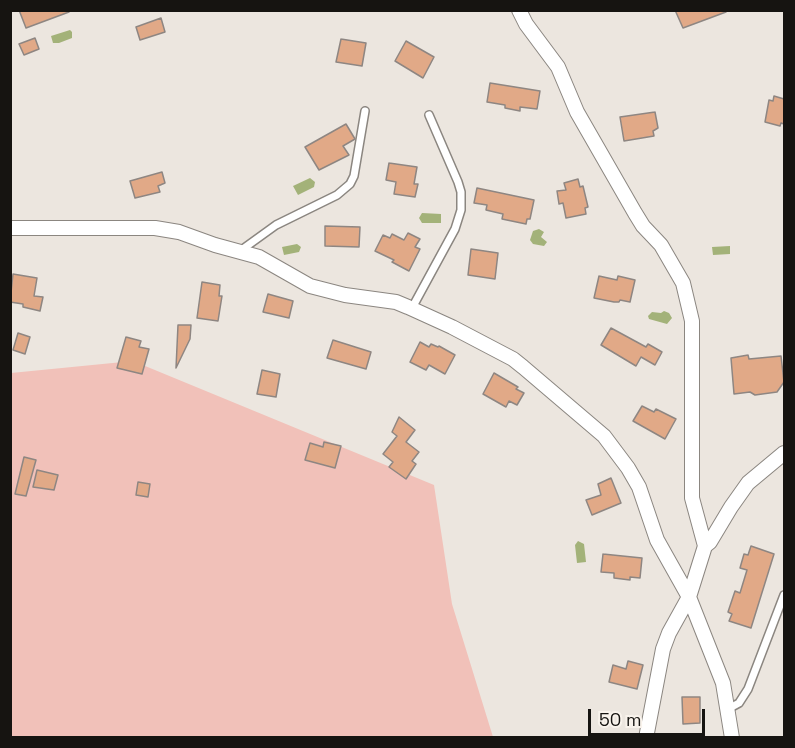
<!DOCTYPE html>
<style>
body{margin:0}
#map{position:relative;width:795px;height:748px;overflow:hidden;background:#ece6df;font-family:"Space Grotesk",sans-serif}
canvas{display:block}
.frame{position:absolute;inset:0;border:12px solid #161411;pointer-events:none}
.scale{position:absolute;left:588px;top:709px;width:117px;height:27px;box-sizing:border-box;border:3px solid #161411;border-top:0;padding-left:8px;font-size:18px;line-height:21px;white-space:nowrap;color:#161411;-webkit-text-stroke:4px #f9f3ec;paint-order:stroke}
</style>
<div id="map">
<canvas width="795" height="748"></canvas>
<div class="frame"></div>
<div class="scale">50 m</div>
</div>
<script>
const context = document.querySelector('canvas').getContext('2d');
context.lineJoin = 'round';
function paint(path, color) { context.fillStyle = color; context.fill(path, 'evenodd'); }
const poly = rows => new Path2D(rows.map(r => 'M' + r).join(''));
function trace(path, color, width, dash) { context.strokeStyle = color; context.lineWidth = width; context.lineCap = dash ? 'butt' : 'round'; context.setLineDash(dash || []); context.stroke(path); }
paint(poly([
 [133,361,434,485,452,604,493,737,11,738,11,373]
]), '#f1c1b9');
paint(poly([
 [70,30,72,32,72,38,59,43,53,43,51,36],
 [310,178,315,182,314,187,298,195,293,186],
 [422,213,441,214,441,223,422,223,419,218],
 [539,229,544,232,541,237,547,242,544,246,533,244,530,240,533,231],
 [297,244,301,247,299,252,284,255,282,247],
 [730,246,730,254,713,255,712,247],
 [664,311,669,313,672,318,667,324,649,319,648,316,652,312,661,313],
 [578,541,584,544,586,562,577,563,575,545]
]), '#a3b279');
const building = poly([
 [19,10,69,10,69,12,26,28,19,10],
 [675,10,726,10,726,12,683,28,675,10],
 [161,18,165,32,140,40,136,27,161,18],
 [35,38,39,49,24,55,19,44,35,38],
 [341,39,366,43,362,66,336,62,341,39],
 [406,41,434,57,423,78,395,61,406,41],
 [490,83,540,91,537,109,520,107,520,111,505,108,505,105,487,102,490,83],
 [774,96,784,99,784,124,781,123,780,126,765,122,769,100,773,101,774,96],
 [655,112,658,128,653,131,654,136,624,141,620,117,655,112],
 [346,124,355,139,343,146,349,155,319,170,305,147,346,124],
 [389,163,417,167,414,184,418,184,415,197,394,194,396,182,386,180,389,163],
 [162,172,165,183,158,186,160,192,135,198,130,181,162,172],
 [578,179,580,187,583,186,588,207,585,208,586,214,566,218,563,203,559,204,557,191,566,190,564,183,578,179],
 [477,188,534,200,530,219,527,219,526,224,502,219,503,214,486,210,487,205,474,203,477,188],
 [325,226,360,227,359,247,325,246,325,226],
 [408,233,420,239,415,247,420,249,409,271,392,262,394,260,375,251,383,235,390,238,392,234,404,240,408,233],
 [471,249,498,253,495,279,468,275,471,249],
 [13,274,37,278,34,296,43,297,40,311,23,307,23,304,10,302,13,274],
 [599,276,617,280,618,276,635,280,630,302,620,300,619,302,614,302,594,298,599,276],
 [202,282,220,285,219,296,222,296,218,321,197,318,202,282],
 [268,294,293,301,289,318,263,312,268,294],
 [178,325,191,325,190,339,176,368,178,325],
 [611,328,646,347,648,344,662,352,655,365,641,357,636,366,601,345,611,328],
 [18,333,30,337,25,354,13,350,18,333],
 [126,337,141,341,139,347,149,349,142,374,117,368,126,337],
 [333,340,371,352,366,369,327,358,333,340],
 [420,342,429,347,431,344,438,347,439,346,455,355,445,374,429,365,426,370,410,362,420,342],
 [748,355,749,359,781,356,784,382,777,392,755,395,750,392,734,394,731,358,748,355],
 [262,370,280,374,276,397,257,394,262,370],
 [494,373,518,387,516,389,524,393,517,405,509,401,506,407,483,394,494,373],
 [642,406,654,412,656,409,676,419,665,439,633,421,642,406],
 [399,417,415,430,406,442,419,452,412,461,416,464,406,479,389,467,393,462,383,454,397,436,392,432,399,417],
 [324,442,341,446,335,468,305,460,310,443,323,447,324,442],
 [24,457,36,460,26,496,15,494,24,457],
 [37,470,58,475,54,490,33,487,37,470],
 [611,478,621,503,592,515,586,500,601,495,598,484,611,478],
 [138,482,150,484,148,497,136,495,138,482],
 [751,546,774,554,751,628,729,621,732,614,728,612,735,591,740,593,747,570,740,568,744,554,748,555,751,546],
 [603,554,642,558,640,578,630,577,630,580,614,578,614,573,601,572,603,554],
 [628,661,643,665,637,689,609,682,613,665,626,669,628,661],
 [682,697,700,697,700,723,683,724,682,697]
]);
paint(building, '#e1a987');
trace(building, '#8e8682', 1.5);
const lane = poly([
 [240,251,276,225,337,195,350,184,354,176,365,111],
 [412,308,455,229,461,210,461,192,458,182,429,115],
 [728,709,739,703,748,689,784,595]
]);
const street = poly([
 [519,10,526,24,558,67,577,112,635,213,643,226,661,245,683,283,692,321,692,498,705,546,689,597,723,683,732,738],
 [10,228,155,228,179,232,215,245,259,257,310,286,345,295,396,302,408,307,452,327,513,359,523,367,604,436,628,468,639,487,657,540,689,597,669,633,663,649,646,738],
 [705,546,710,542,731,507,748,483,784,453]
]);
trace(lane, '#8b8680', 10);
trace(street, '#8b8680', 16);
trace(lane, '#fff', 7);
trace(street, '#fff', 14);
</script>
